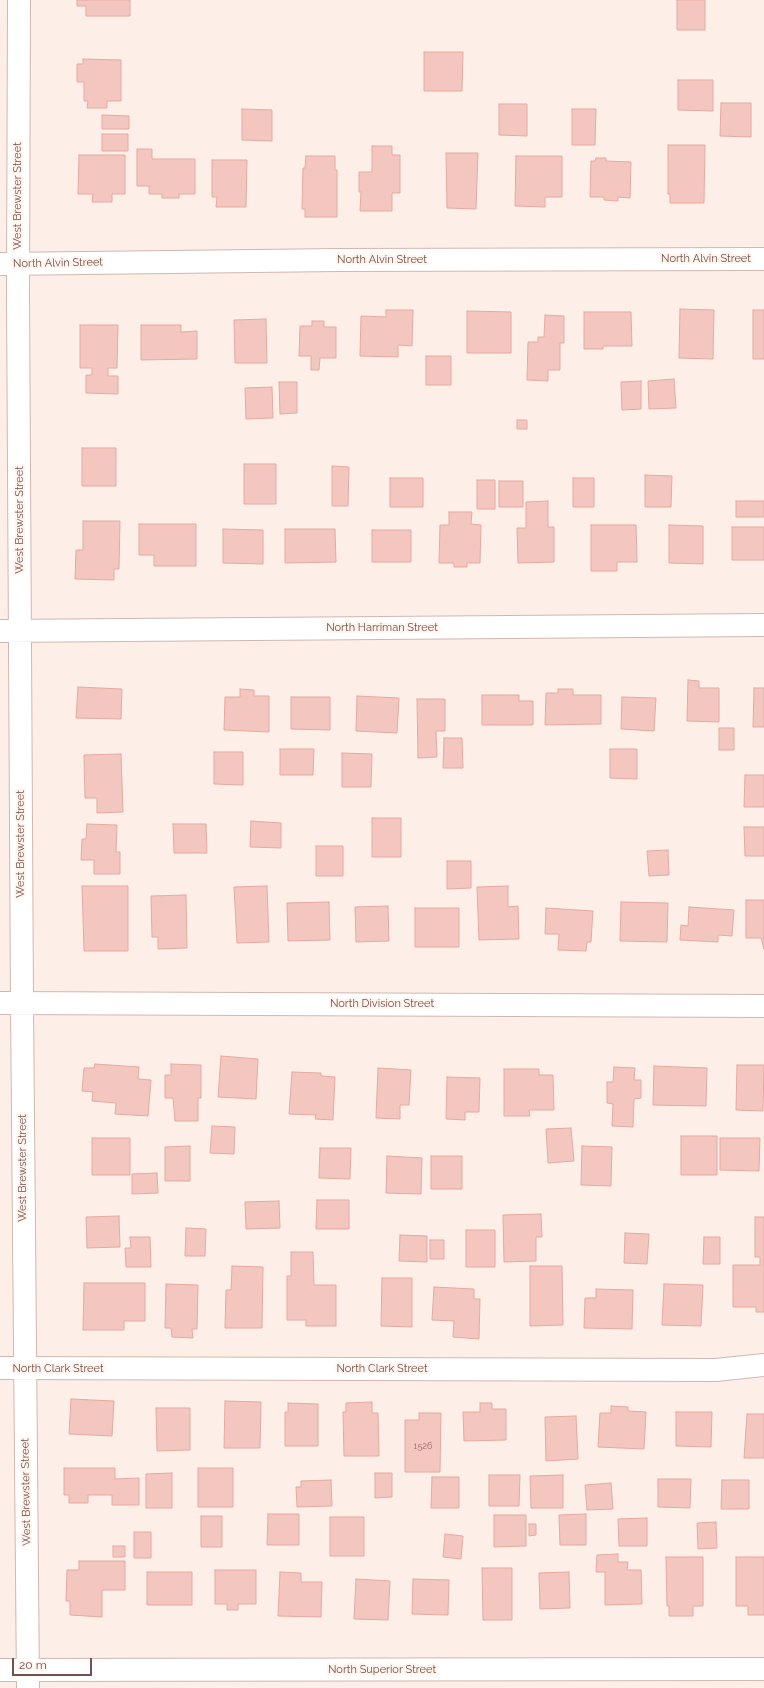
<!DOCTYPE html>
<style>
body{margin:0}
#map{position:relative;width:764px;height:1688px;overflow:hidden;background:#fdefe8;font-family:Raleway,sans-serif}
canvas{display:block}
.scale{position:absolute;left:12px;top:1658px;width:80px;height:18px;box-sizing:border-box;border:2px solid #77504b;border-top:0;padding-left:5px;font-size:12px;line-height:14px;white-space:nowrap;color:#77504b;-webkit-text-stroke:3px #fff4ee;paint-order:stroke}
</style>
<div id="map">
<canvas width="764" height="1688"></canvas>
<div class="scale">20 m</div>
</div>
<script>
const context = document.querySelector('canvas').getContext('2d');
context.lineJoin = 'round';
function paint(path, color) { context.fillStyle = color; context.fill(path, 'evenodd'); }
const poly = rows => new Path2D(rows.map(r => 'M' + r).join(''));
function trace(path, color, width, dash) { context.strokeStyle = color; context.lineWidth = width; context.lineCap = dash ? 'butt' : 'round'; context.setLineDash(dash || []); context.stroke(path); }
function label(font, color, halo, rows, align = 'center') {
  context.font = font + ' Raleway,sans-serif'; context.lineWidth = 4; context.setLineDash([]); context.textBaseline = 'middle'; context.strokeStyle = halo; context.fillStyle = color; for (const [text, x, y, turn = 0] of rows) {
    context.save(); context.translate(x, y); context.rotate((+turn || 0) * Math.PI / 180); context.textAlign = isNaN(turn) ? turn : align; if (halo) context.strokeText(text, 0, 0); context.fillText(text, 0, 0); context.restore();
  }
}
const building = poly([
 [77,0,130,0,130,16,86,16,86,6,77,6,77,0],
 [677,0,705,0,705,30,677,30,677,0],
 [424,52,463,52,462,91,424,91,424,52],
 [83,59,121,60,121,101,107,101,107,108,87,108,88,101,84,101,84,82,77,82,77,64,83,64,83,59],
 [678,80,713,80,713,111,678,110,678,80],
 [721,103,751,103,751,137,720,136,721,103],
 [499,104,527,104,527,136,499,135,499,104],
 [242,109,272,110,272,141,242,140,242,109],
 [572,109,596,109,595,145,572,145,572,109],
 [102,115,129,116,129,129,102,129,102,115],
 [102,134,128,134,128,151,102,151,102,134],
 [668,145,705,145,704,203,670,203,670,194,668,194,668,145],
 [372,146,392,146,392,155,400,155,400,193,392,193,392,211,360,211,361,192,359,192,359,172,372,172,372,146],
 [137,149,152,149,152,159,195,159,195,194,179,194,179,198,162,198,162,194,149,194,149,186,137,186,137,149],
 [446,153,478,153,476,209,447,208,446,153],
 [79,155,125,155,125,194,112,194,112,202,92,202,93,194,78,194,79,155],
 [306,156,335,156,335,170,337,170,337,217,305,217,305,209,302,209,303,168,305,168,306,156],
 [516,156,562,156,562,197,545,197,545,207,515,206,516,156],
 [596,158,606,158,606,161,631,162,630,198,618,197,618,201,604,200,604,197,590,197,591,161,595,161,596,158],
 [212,160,247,160,246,207,216,207,217,197,212,197,212,160],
 [680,309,714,310,713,359,679,358,680,309],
 [386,310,413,310,412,346,398,345,398,357,360,356,361,316,386,317,386,310],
 [753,310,764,310,764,359,753,359,753,310],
 [467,311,511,312,511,353,467,353,467,311],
 [584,312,631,312,632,346,603,346,603,349,584,349,584,312],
 [545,315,564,316,564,343,560,343,560,370,548,370,548,381,527,380,528,342,538,342,538,337,544,337,545,315],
 [266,319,267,363,235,363,234,320,266,319],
 [312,321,324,321,324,327,336,327,336,358,320,358,319,370,311,370,311,356,299,356,300,326,312,326,312,321],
 [80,325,118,325,117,368,108,368,108,376,118,376,118,394,86,393,86,375,92,375,92,368,80,368,80,325],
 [141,325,181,325,181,332,197,331,197,359,141,360,141,325],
 [426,356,451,356,451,385,426,385,426,356],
 [674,379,676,408,649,409,648,381,674,379],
 [641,381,641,409,622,410,621,382,641,381],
 [279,382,297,382,297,413,280,414,279,382],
 [272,387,273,418,246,419,245,388,272,387],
 [517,420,527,420,527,429,517,429,517,420],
 [82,448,116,448,116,486,82,486,82,448],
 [244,464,276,464,276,504,244,504,244,464],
 [332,466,349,467,348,506,332,506,332,466],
 [645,475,672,476,671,507,645,507,645,475],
 [390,478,423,478,423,507,390,507,390,478],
 [573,478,594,478,594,507,573,507,573,478],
 [477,480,495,480,495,509,477,509,477,480],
 [499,481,523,481,523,507,499,507,499,481],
 [548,501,548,527,554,527,554,562,518,563,517,528,526,528,526,502,548,501],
 [736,501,764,501,764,517,736,517,736,501],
 [449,512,472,512,471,524,481,525,480,563,467,563,467,567,454,567,454,563,439,563,440,525,449,525,449,512],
 [83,521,120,521,119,569,114,569,114,580,75,579,76,550,83,550,83,521],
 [139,524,196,524,196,566,154,566,154,555,139,555,139,524],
 [591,525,636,525,637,562,617,562,617,571,591,571,591,525],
 [669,525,703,526,703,564,669,563,669,525],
 [732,527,764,527,764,560,732,560,732,527],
 [223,529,263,530,263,564,223,563,223,529],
 [285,529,335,529,336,562,285,563,285,529],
 [372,530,411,530,411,562,372,562,372,530],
 [688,680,699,681,699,688,719,688,719,722,687,721,688,680],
 [78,687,122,689,121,719,76,718,78,687],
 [754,688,764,688,764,727,753,727,754,688],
 [240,689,254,690,254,696,269,696,269,732,224,730,225,697,240,697,240,689],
 [558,689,573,689,573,695,601,695,601,724,545,725,546,693,558,693,558,689],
 [482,695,519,695,519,701,533,701,533,725,482,725,482,695],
 [357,696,399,698,397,733,356,731,357,696],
 [291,697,330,697,330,730,291,729,291,697],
 [622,697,656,698,654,731,621,729,622,697],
 [417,699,445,699,445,731,436,731,437,757,418,758,417,699],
 [719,728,734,728,734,750,719,750,719,728],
 [444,738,462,738,463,768,443,768,444,738],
 [280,749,314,749,313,775,280,775,280,749],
 [610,749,637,749,637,779,610,778,610,749],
 [214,752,243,752,243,785,214,784,214,752],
 [342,753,372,754,371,787,342,787,342,753],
 [121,754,123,812,97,813,97,798,85,798,84,755,121,754],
 [745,775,764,775,764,807,744,807,745,775],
 [372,818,401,818,401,857,372,857,372,818],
 [251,821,281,823,281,848,250,847,251,821],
 [87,824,117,825,116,852,120,852,120,874,94,874,94,860,81,860,82,839,86,839,87,824],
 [173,824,206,824,207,853,174,853,173,824],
 [744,827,764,827,764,856,745,856,744,827],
 [316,846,343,846,343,876,316,876,316,846],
 [668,850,669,875,649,876,647,851,668,850],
 [447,861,471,861,471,888,447,889,447,861],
 [82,886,128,886,128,951,84,951,82,886],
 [267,886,269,942,237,943,234,887,267,886],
 [508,886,508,907,518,906,519,939,479,940,477,887,508,886],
 [186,895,187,948,158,949,158,937,152,937,151,896,186,895],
 [746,900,764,900,764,949,761,938,746,938,746,900],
 [329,902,330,940,288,941,287,903,329,902],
 [621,902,668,903,667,942,620,941,621,902],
 [388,906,389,941,356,942,355,907,388,906],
 [689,907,734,910,732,936,718,935,718,942,680,940,681,925,688,926,689,907],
 [415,908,459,908,459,947,415,947,415,908],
 [546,908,593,911,591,942,587,942,586,951,558,950,559,934,545,934,546,908],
 [221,1056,258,1059,256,1099,218,1097,221,1056],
 [95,1064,139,1067,138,1079,151,1080,148,1116,115,1114,116,1103,92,1101,93,1092,82,1091,84,1068,94,1068,95,1064],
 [171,1064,201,1065,201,1098,198,1098,198,1121,175,1121,173,1098,165,1098,165,1075,171,1075,171,1064],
 [737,1065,764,1065,763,1111,736,1110,737,1065],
 [654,1066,707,1068,706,1106,653,1105,654,1066],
 [614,1067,635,1068,634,1080,641,1080,641,1098,634,1099,633,1127,612,1126,613,1104,607,1103,607,1082,613,1082,614,1067],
 [378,1068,411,1070,409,1105,400,1105,400,1119,376,1118,378,1068],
 [504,1069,539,1069,539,1075,553,1075,554,1110,529,1110,530,1116,504,1116,504,1069],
 [292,1072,321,1073,321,1076,335,1077,333,1120,315,1119,316,1115,289,1114,292,1072],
 [447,1077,480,1078,479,1112,465,1112,465,1120,446,1119,447,1077],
 [212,1126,235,1127,234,1154,210,1153,212,1126],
 [571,1128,574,1161,548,1163,546,1129,571,1128],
 [681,1136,717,1136,717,1175,681,1175,681,1136],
 [92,1138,130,1138,130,1175,92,1175,92,1138],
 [720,1138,760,1138,759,1171,720,1170,720,1138],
 [190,1146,190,1181,165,1181,165,1147,190,1146],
 [582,1146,612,1147,611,1186,581,1185,582,1146],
 [320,1148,351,1148,350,1179,319,1178,320,1148],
 [387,1156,422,1158,421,1194,386,1193,387,1156],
 [431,1156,462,1156,462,1189,431,1189,431,1156],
 [157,1173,158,1193,132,1194,132,1174,157,1173],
 [317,1200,349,1200,349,1229,316,1229,317,1200],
 [279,1201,280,1228,246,1229,245,1202,279,1201],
 [541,1214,542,1237,536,1237,536,1261,504,1262,503,1215,541,1214],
 [119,1216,120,1247,87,1248,86,1217,119,1216],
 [755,1217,764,1217,764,1312,756,1312,756,1307,733,1307,733,1265,760,1265,760,1257,755,1257,755,1217],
 [186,1228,206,1229,205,1256,185,1256,186,1228],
 [466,1230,495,1230,495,1267,466,1267,466,1230],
 [625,1233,649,1234,647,1264,624,1263,625,1233],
 [400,1235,427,1236,427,1262,399,1261,400,1235],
 [130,1237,150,1237,151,1267,126,1267,125,1248,131,1248,130,1237],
 [704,1237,720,1237,720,1264,703,1264,704,1237],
 [430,1240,444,1240,444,1259,430,1259,430,1240],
 [291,1252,313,1252,314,1285,336,1285,336,1326,306,1326,306,1320,287,1320,287,1276,291,1276,291,1252],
 [232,1266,263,1267,262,1328,225,1328,226,1290,231,1290,232,1266],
 [530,1266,562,1266,563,1325,530,1326,530,1266],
 [382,1278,412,1278,412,1327,381,1326,382,1278],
 [84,1283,145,1283,145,1321,124,1321,124,1330,83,1330,84,1283],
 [166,1284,198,1285,197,1329,192,1329,193,1338,172,1337,171,1328,165,1328,166,1284],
 [664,1284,703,1285,701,1326,662,1325,664,1284],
 [434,1287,474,1289,474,1299,480,1299,479,1339,453,1337,454,1321,432,1320,434,1287],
 [596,1289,633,1290,632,1329,584,1328,585,1298,596,1298,596,1289],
 [71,1399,114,1401,112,1436,69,1434,71,1399],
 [225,1401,261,1402,260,1448,224,1448,225,1401],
 [372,1402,372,1413,378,1413,379,1456,344,1456,343,1412,346,1412,346,1403,372,1402],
 [288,1403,318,1404,318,1446,285,1446,285,1412,288,1412,288,1403],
 [480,1403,492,1403,492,1409,506,1409,506,1440,464,1441,463,1412,480,1412,480,1403],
 [611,1406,628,1407,628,1411,646,1412,644,1449,598,1447,600,1413,611,1413,611,1406],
 [156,1408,190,1408,190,1450,157,1451,156,1408],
 [676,1412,712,1412,711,1447,676,1446,676,1412],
 [419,1413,441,1413,440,1472,405,1472,405,1420,419,1420,419,1413],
 [747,1414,764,1414,764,1458,744,1458,747,1414],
 [576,1416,578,1459,546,1461,545,1417,576,1416],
 [64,1468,115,1468,115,1479,139,1478,139,1505,112,1505,112,1495,88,1495,88,1503,69,1503,69,1495,64,1495,64,1468],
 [198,1468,233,1468,233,1507,198,1507,198,1468],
 [172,1473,172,1508,146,1508,146,1474,172,1473],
 [375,1473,392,1473,392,1497,375,1498,375,1473],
 [489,1475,520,1475,519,1506,489,1506,489,1475],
 [563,1475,563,1508,531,1508,530,1476,563,1475],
 [432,1477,459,1477,459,1508,431,1508,432,1477],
 [658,1479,691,1479,690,1508,658,1507,658,1479],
 [331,1480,332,1506,297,1507,296,1487,301,1487,301,1481,331,1480],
 [722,1480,749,1480,749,1509,721,1509,722,1480],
 [611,1483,613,1509,587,1510,585,1485,611,1483],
 [268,1514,299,1514,299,1545,267,1545,268,1514],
 [586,1514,586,1545,560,1545,559,1515,586,1514],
 [494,1515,526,1515,526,1546,494,1547,494,1515],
 [201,1516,222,1516,222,1547,201,1547,201,1516],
 [330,1517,364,1517,364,1556,330,1556,330,1517],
 [647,1518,647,1546,619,1546,618,1519,647,1518],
 [716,1522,717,1548,698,1549,697,1523,716,1522],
 [529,1524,536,1524,536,1535,529,1536,529,1524],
 [134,1532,151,1532,151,1558,134,1558,134,1532],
 [445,1534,463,1536,461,1559,443,1557,445,1534],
 [113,1546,125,1546,125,1557,113,1557,113,1546],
 [618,1554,618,1562,628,1562,627,1570,641,1570,642,1604,605,1605,605,1572,596,1572,597,1555,618,1554],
 [666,1557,703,1557,703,1606,693,1606,693,1616,669,1616,669,1606,667,1606,666,1557],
 [736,1557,764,1557,764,1615,748,1615,748,1606,736,1606,736,1557],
 [79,1561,125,1561,125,1590,102,1590,102,1617,70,1615,70,1601,66,1601,67,1570,79,1570,79,1561],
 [482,1568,512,1568,512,1620,483,1620,482,1568],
 [215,1570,256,1570,256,1604,238,1604,238,1610,227,1610,227,1604,215,1604,215,1570],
 [147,1572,192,1572,192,1605,147,1605,147,1572],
 [280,1572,301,1573,301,1582,322,1582,321,1617,278,1616,280,1572],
 [569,1572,570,1608,540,1609,539,1573,569,1572],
 [356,1579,390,1581,388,1620,354,1619,356,1579],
 [413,1579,449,1580,448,1615,412,1614,413,1579]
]);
paint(building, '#f3c7bf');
trace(building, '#e5a99f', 1);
const minor = poly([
 [19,0,18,291,22,1003,28,1688],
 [0,264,339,260,764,259],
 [0,631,764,625],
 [0,1003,764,1006],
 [0,1368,716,1370,764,1365],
 [0,1670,764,1669]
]);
trace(minor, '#d1b7af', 24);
trace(minor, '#fff', 22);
label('9px', '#966e68', null, [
 ["1526",423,1446]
]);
label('11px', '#77504b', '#fff4ee', [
 ["West Brewster Street",18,196,-90],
 ["North Alvin Street",706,259],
 ["North Alvin Street",382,260],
 ["North Alvin Street",58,263,-1],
 ["West Brewster Street",20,520,-90],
 ["North Harriman Street",382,628],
 ["West Brewster Street",21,844,-90],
 ["North Division Street",382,1004],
 ["West Brewster Street",23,1168,-90],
 ["North Clark Street",58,1369],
 ["North Clark Street",382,1369],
 ["West Brewster Street",26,1492,-91],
 ["North Superior Street",382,1670]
]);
</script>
